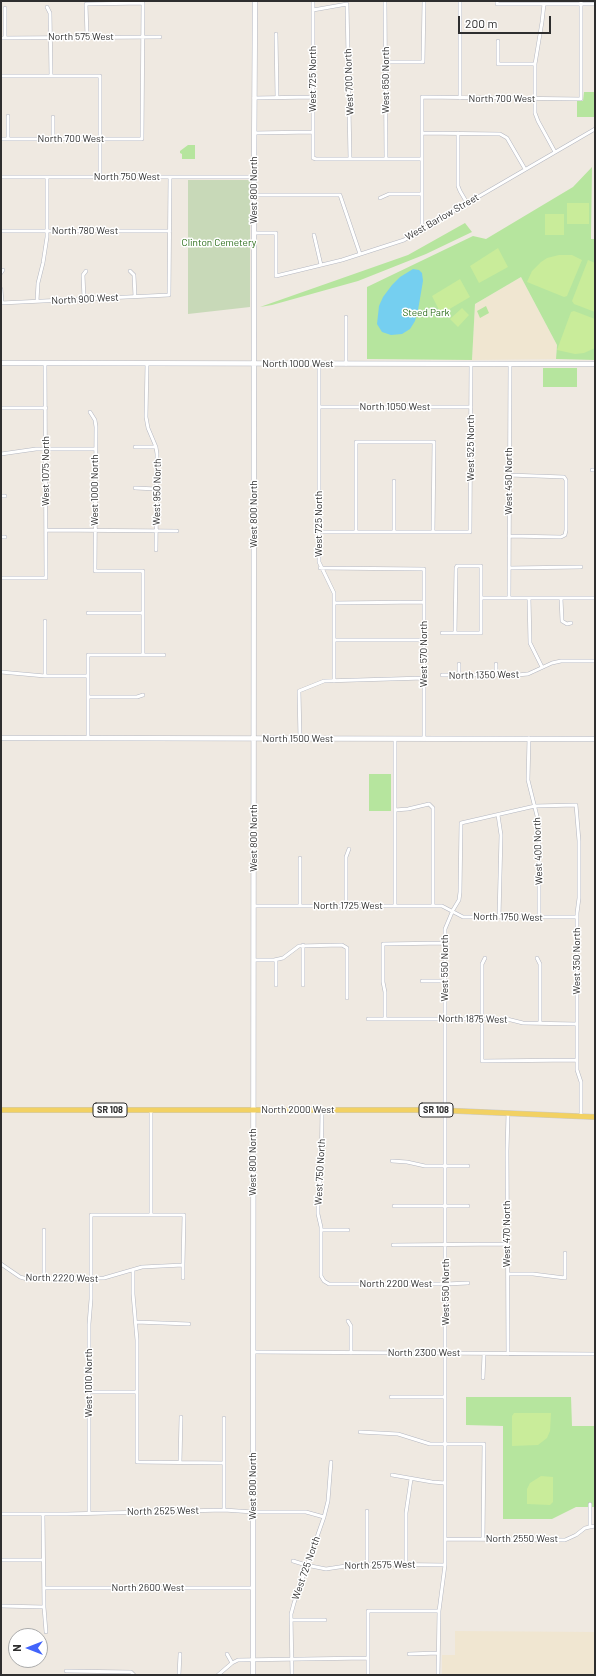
<!DOCTYPE html>
<style>
body{margin:0}
#map{position:relative;width:596px;height:1676px;overflow:hidden;background:#efe9e1;font-family:Barlow,sans-serif}
canvas{display:block}
.frame{position:absolute;inset:0;border:2px solid #2e2e2e;pointer-events:none}
.north{position:absolute;left:8px;top:1628px;width:40px;height:40px;box-sizing:border-box;background:#fff;border:1px solid #ababab;border-radius:50%;rotate:270deg;font-size:11px;font-weight:700;line-height:16px;text-align:center;color:#2e2e2e}
.north::after{content:'';display:block;margin:auto;width:14px;height:18px;background:#4264fb;clip-path:polygon(50% 0,100% 100%,50% 72%,0 100%)}
.scale{position:absolute;left:458px;top:16px;width:93px;height:18px;box-sizing:border-box;border:2px solid #2e2e2e;border-top:0;padding-left:5px;font-size:12px;line-height:14px;white-space:nowrap;color:#2e2e2e;-webkit-text-stroke:3px #fff;paint-order:stroke}
</style>
<div id="map">
<canvas width="596" height="1676"></canvas>
<div class="frame"></div>
<div class="north">N</div>
<div class="scale">200 m</div>
</div>
<script>
const context = document.querySelector('canvas').getContext('2d');
context.lineJoin = 'round';
function paint(path, color) { context.fillStyle = color; context.fill(path, 'evenodd'); }
const poly = rows => new Path2D(rows.map(r => 'M' + r).join(''));
function trace(path, color, width, dash) { context.strokeStyle = color; context.lineWidth = width; context.lineCap = dash ? 'butt' : 'round'; context.setLineDash(dash || []); context.stroke(path); }
function label(font, color, halo, rows, align = 'center') {
  context.font = font + ' Barlow,sans-serif'; context.lineWidth = 3; context.setLineDash([]); context.textBaseline = 'middle'; context.strokeStyle = halo; context.fillStyle = color; for (const [text, x, y, turn = 0] of rows) {
    context.save(); context.translate(x, y); context.rotate((+turn || 0) * Math.PI / 180); context.textAlign = isNaN(turn) ? turn : align; if (halo) context.strokeText(text, 0, 0); context.fillText(text, 0, 0); context.restore();
  }
}
paint(poly([
 [521,277,557,345,556,359,472,360,475,304],
 [455,1631,595,1632,595,1675,442,1675,442,1655,455,1655]
]), '#f0e6d1');
paint(poly([
 [584,92,595,92,595,117,577,117,577,101,583,101],
 [188,145,195,145,195,159,182,159,182,154,180,153,180,151],
 [592,167,591,239,595,239,595,360,556,359,557,345,521,277,475,304,472,360,367,359,367,287,473,236,486,239,573,187],
 [465,223,472,232,426,254,358,281,272,305,260,307,408,255],
 [486,306,489,313,480,318,477,311],
 [543,368,577,368,577,387,543,387],
 [369,774,391,774,391,811,369,811],
 [466,1397,571,1397,572,1426,595,1426,595,1507,576,1507,552,1519,503,1519,503,1426,466,1425]
]), '#b6e59e');
paint(poly([
 [188,180,250,180,250,307,188,314]
]), '#c8d9b8');
paint(poly([
 [567,203,589,203,589,224,567,224],
 [545,214,564,214,564,235,545,235],
 [498,248,508,267,479,283,470,266],
 [559,255,572,255,582,260,567,296,564,297,527,282,532,271,541,262,547,258],
 [588,260,595,263,595,312,574,304,572,301],
 [460,279,470,297,441,314,432,296],
 [462,308,469,315,458,327,450,319],
 [574,311,595,319,595,348,584,353,575,354,557,350,571,312],
 [514,1413,551,1413,550,1431,547,1438,538,1445,512,1446,512,1416],
 [541,1476,553,1477,553,1502,550,1505,527,1504,527,1489,530,1483]
]), '#c9ec9a');
paint(poly([
 [413,269,419,270,422,273,423,281,418,310,415,321,410,329,402,334,391,335,382,332,377,324,379,306,383,297,392,285,400,277]
]), '#75cff0');
const street = poly([
 [313,1,313,158,316,159,422,159],
 [385,1,386,158],
 [460,1,460,98],
 [497,1,497,4,595,4],
 [544,4,542,22,535,64,535,113,538,121,555,152],
 [47,7,50,13,51,76],
 [313,10,347,4,350,159],
 [276,34,277,97],
 [1,38,160,37],
 [5,38,5,8],
 [498,41,498,64,535,64],
 [386,62,423,62,424,1],
 [1,76,100,76,100,177],
 [254,98,313,97],
 [8,116,8,139],
 [53,117,53,139],
 [254,133,313,132],
 [422,133,500,134,507,138,525,169],
 [458,133,458,186,460,191,467,203],
 [1,139,142,139,143,3,86,4,87,37],
 [1,177,254,177],
 [254,195,340,195,360,254],
 [380,198,389,194,422,194],
 [422,230,422,97,581,99,581,1],
 [1,231,170,231],
 [254,233,276,233,276,276,342,260,404,240,595,129],
 [314,235,321,265],
 [130,271,134,275,135,297],
 [1,273,3,270],
 [1,289,2,303],
 [84,299,83,275,86,271],
 [37,301,38,283,43,263,47,237,47,177],
 [1,303,169,295,170,177],
 [147,364,146,417,148,428,156,447,157,454,156,550],
 [319,364,319,562,334,593,334,681],
 [346,364,346,317],
 [319,407,471,407],
 [1,408,46,408],
 [90,412,95,420,96,427,95,571,143,571,143,655],
 [135,447,156,447],
 [1,454,36,449,96,449],
 [592,470,595,470],
 [135,488,157,489],
 [1,496,5,496],
 [46,530,177,531],
 [319,532,470,532,471,364],
 [356,532,356,442,434,442,433,532],
 [394,532,394,481],
 [509,536,561,537,565,535,566,530,566,480,564,477,509,475],
 [1,537,5,537],
 [320,568,424,569,424,739],
 [509,568,581,567],
 [1,578,46,578,45,363],
 [481,598,595,598],
 [509,598,510,364],
 [529,598,530,643,542,667],
 [561,598,562,621,567,624,571,623],
 [334,603,424,602],
 [88,613,143,613],
 [45,621,45,676],
 [442,633,481,633,481,566,457,566,456,568,455,633],
 [334,640,424,640],
 [459,664,459,675],
 [496,664,496,675],
 [1,672,45,676,88,676],
 [442,675,517,675,528,674,552,663,561,661,595,661],
 [88,697,137,697,143,695],
 [88,737,88,655,164,655],
 [529,738,528,780,539,824,539,918],
 [300,739,299,691,324,681,424,678],
 [395,810,408,809,429,804,433,808,433,906],
 [498,815,501,835,499,917],
 [254,906,442,906,463,917,577,917],
 [300,906,300,858],
 [346,906,346,857,349,849],
 [395,906,395,739],
 [485,958,482,964,482,1061,577,1060],
 [537,958,540,964,540,1023],
 [254,960,274,960,283,958,299,946,342,945,347,948,347,998],
 [276,960,276,985],
 [422,981,445,981],
 [303,985,303,945],
 [368,1019,507,1019,523,1023,577,1024],
 [385,1019,385,992,383,982,383,944,445,943],
 [151,1110,151,1215],
 [322,1110,321,1177,318,1188,318,1214,321,1227,321,1276,324,1281,329,1284,446,1284,468,1283],
 [508,1113,507,1151,508,1354],
 [392,1161,407,1162,425,1166,468,1166],
 [394,1206,468,1206],
 [321,1230,348,1230],
 [393,1245,508,1244],
 [1,1264,20,1277,27,1279,104,1278,142,1267,183,1265,183,1278],
 [133,1270,133,1294,137,1340,137,1462,224,1463],
 [508,1274,533,1274,565,1278,565,1253],
 [44,1279,44,1230],
 [348,1321,351,1326,351,1353],
 [136,1322,189,1324],
 [253,1352,595,1354],
 [483,1378,484,1354],
 [89,1392,137,1392],
 [391,1397,445,1397],
 [224,1418,224,1510],
 [360,1432,398,1434,430,1444,484,1444,483,1539],
 [180,1462,181,1417],
 [392,1475,432,1482,445,1483],
 [367,1511,367,1564],
 [89,1513,89,1324,91,1299,91,1215,184,1215,183,1265],
 [1,1514,67,1514,224,1510,253,1512,306,1512,324,1517],
 [43,1514,44,1607,46,1632],
 [590,1526,590,1504],
 [445,1539,565,1540,576,1535,585,1528,595,1526],
 [1,1560,43,1560],
 [293,1561,306,1565,326,1569,359,1564,445,1565],
 [406,1564,406,1513,411,1479],
 [44,1588,253,1588],
 [1,1606,44,1607],
 [291,1620,325,1620],
 [227,1654,232,1663],
 [409,1654,438,1653],
 [66,1671,131,1672,134,1675],
 [179,1675,180,1654],
 [218,1675,232,1663,238,1660,368,1658],
 [292,1675,291,1614,294,1603,324,1517,328,1501,331,1462],
 [368,1675,368,1611,439,1611],
 [438,1675,439,1611,445,1565,445,929,453,910,459,900,460,892,461,823,535,806,576,805,579,841,579,898,577,913,577,1070,581,1082,581,1116]
]);
const secondary = poly([
 [1,363,595,364],
 [1,738,595,739],
 [253,1675,254,177,255,1]
]);
const primary = poly([
 [1,1110,435,1110,595,1117]
]);
trace(street, '#b4b7c1', 4);
trace(secondary, '#b4b7c1', 5.5);
trace(primary, '#c9c9c9', 6);
trace(street, '#fff', 3);
trace(secondary, '#fff', 4.5);
trace(primary, '#f2d163', 5);
for (const [x, y, w] of [
 [110,1110,34],
 [436,1110,34]
]) { const box = new Path2D(); box.roundRect(x - w / 2, y - 7, w, 14, 3); context.fillStyle = '#fff'; context.fill(box); trace(box, '#2e2e2e', 1); }
label('bold 9px', '#2e2e2e', null, [
 ["SR 108",110,1110],
 ["SR 108",436,1110]
]);
label('10px', '#2e2e2e', '#fff', [
 ["North 575 West",81,37],
 ["West 725 North",313,79,-90],
 ["West 650 North",386,80,-90],
 ["West 700 North",349,82,-92],
 ["North 700 West",502,99],
 ["North 700 West",71,139],
 ["North 750 West",127,177],
 ["West 800 North",254,190,-90],
 ["West Barlow Street",442,217,-30],
 ["North 780 West",85,231],
 ["North 900 West",85,299,-3],
 ["North 1000 West",298,364],
 ["North 1050 West",395,407],
 ["West 525 North",471,448,-90],
 ["West 1075 North",46,471,-90],
 ["West 450 North",509,481,-90],
 ["West 1000 North",95,490,-90],
 ["West 950 North",157,492,-89],
 ["West 800 North",254,514,-90],
 ["West 725 North",319,524,-90],
 ["West 570 North",424,654,-90],
 ["North 1350 West",484,675,-1],
 ["North 1500 West",298,739],
 ["West 800 North",254,838,-90],
 ["West 400 North",538,851,-92],
 ["North 1725 West",348,906],
 ["North 1750 West",508,917,1],
 ["West 350 North",577,961,-90],
 ["West 550 North",445,968,-90],
 ["North 1875 West",473,1019,1],
 ["North 2000 West",298,1110],
 ["West 800 North",253,1162,-90],
 ["West 750 North",320,1172,-87],
 ["West 470 North",507,1234,-90],
 ["North 2220 West",62,1278,1],
 ["North 2200 West",396,1284],
 ["West 550 North",446,1292,-90],
 ["North 2300 West",424,1353],
 ["West 1010 North",89,1383,-90],
 ["West 800 North",253,1486,-90],
 ["North 2525 West",163,1511,-1],
 ["North 2550 West",522,1539],
 ["North 2575 West",380,1565,-1],
 ["West 725 North",306,1568,-71],
 ["North 2600 West",148,1588]
]);
label('10px', '#2c6e1b', '#fff', [
 ["Clinton Cemetery",219,243],
 ["Steed Park",426,313]
]);
</script>
